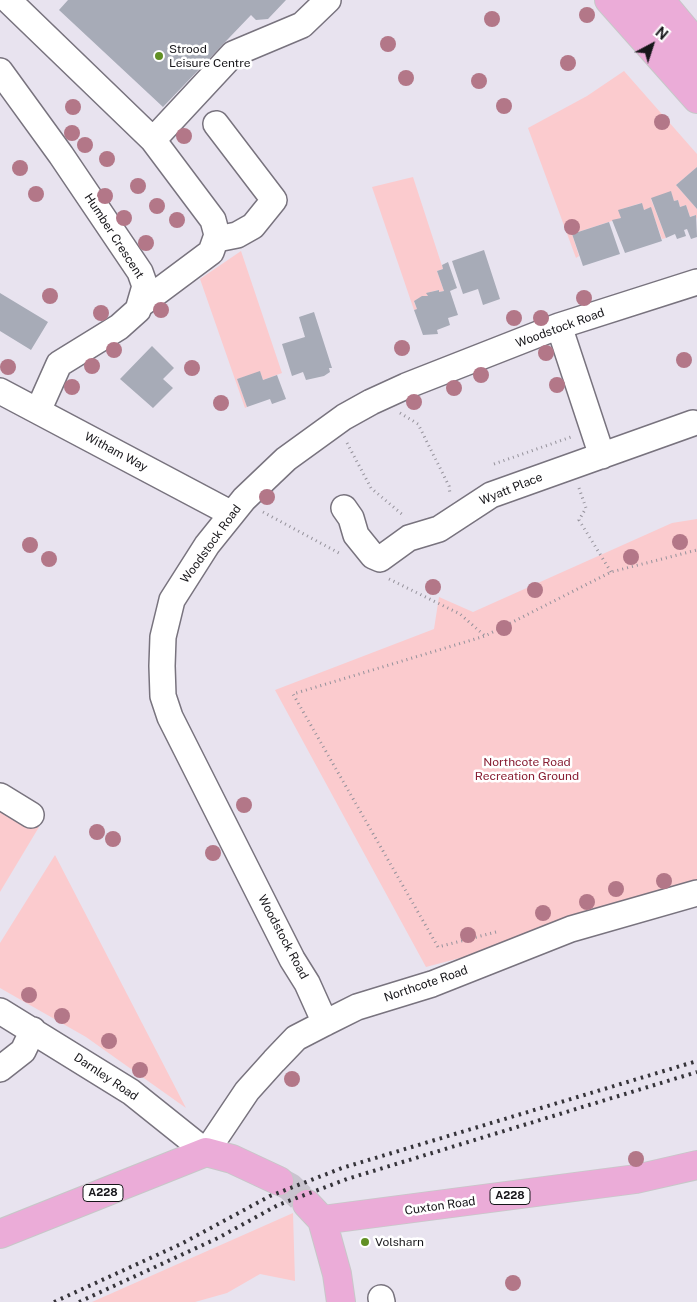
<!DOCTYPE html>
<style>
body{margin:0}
#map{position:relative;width:697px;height:1302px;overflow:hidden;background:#e8e3ef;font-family:"Public Sans",sans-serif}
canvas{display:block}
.north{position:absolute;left:627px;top:20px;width:50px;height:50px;-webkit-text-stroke:4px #fff;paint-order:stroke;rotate:40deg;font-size:14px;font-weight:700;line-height:20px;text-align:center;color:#17161a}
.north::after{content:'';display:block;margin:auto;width:18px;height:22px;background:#17161a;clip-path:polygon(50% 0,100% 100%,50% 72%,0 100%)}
</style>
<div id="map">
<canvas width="697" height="1302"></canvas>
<div class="north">N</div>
</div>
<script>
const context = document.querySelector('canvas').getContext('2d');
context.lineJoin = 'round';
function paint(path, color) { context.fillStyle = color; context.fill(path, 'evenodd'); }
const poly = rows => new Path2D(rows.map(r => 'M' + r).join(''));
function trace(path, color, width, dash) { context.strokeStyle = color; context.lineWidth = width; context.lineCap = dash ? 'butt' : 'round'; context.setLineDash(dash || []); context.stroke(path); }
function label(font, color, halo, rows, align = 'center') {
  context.font = font + ' "Public Sans",sans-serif'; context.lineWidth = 5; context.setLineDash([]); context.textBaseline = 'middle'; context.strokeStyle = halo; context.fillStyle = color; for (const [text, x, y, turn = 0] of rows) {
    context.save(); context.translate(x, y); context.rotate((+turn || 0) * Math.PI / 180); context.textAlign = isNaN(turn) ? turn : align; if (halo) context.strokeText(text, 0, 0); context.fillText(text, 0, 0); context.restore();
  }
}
paint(poly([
 [624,71,697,154,697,167,676,185,697,209,697,219,695,215,690,217,686,205,680,207,678,200,674,201,671,192,651,199,666,238,662,239,651,208,644,210,641,203,619,210,621,218,572,234,579,256,576,258,528,128,587,96],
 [413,177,443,269,437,271,444,291,439,292,438,290,427,293,428,296,417,299,414,302,417,309,414,310,372,187],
 [241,251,282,373,263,380,260,372,237,379,247,407,245,408,200,279],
 [697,519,697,895,426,967,275,690,434,629,439,597,473,612,672,523],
 [0,804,39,827,0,892],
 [55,855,186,1108,86,1037,0,988,0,943],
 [293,1213,295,1281,260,1274,227,1293,195,1302,92,1302]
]), '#fbcbce');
paint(poly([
 [68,0,286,0,268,19,256,20,251,15,163,107,59,10],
 [697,167,697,209,676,185],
 [671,191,674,201,678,200,680,207,686,205,690,217,696,215,697,237,691,239,687,229,684,230,686,236,677,239,675,234,666,238,651,198],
 [642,203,644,210,651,207,662,241,625,253,612,220,621,218,618,210],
 [609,222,620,254,583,266,572,234],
 [484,250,500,299,483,305,478,289,463,294,452,261],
 [448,262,457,288,450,291,458,315,448,318,450,325,437,330,438,334,423,335,414,310,417,309,414,301,422,296,428,296,426,293,439,290,439,292,444,291,437,271,443,269,442,265],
 [0,293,48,322,31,350,0,331],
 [314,312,332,368,329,368,330,372,324,376,306,380,303,372,292,376,282,344,305,337,299,317],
 [152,346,174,368,163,379,173,388,153,408,120,379],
 [260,371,263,380,277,375,286,399,272,404,270,399,247,407,237,379]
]), '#a7abb7');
trace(poly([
 [279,1181,290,1187,307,1204]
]), '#c9c4cf', 28, [28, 14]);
const minor = poly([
 [8,0,153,140,213,220,217,235,211,252,140,305],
 [0,71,61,155,140,272,145,286,138,310,119,327,59,364,38,411],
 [216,124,274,200,253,226,237,235,217,239],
 [153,140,233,54,302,25,328,0],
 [559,326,602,456],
 [0,391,232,514],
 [344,508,351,518,356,535,373,556,380,559,409,538,439,529,491,495,693,423],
 [0,796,31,815],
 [0,1011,131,1092,206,1152,247,1091,274,1061,296,1038,325,1023,357,1007,432,984,571,929,697,893],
 [325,1023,307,983,292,959,170,717,163,696,162,666,163,637,172,600,207,545,244,499,286,459,344,417,371,402,406,386,559,326,697,282],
 [0,1069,23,1051,33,1030],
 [381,1298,382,1302]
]);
const major = poly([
 [609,0,697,99],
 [635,0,668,36,689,72],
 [666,7,697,44],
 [307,1204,322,1220,337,1274,341,1302],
 [322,1220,636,1179,697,1165],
 [0,1234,206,1152,232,1159,279,1181]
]);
trace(minor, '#78737e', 28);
trace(major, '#c7c7c8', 30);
trace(poly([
 [400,413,418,424,449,486,450,494],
 [347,443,371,488,404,516],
 [494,464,571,437],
 [579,488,586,508,579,520,611,572],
 [263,512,339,553],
 [389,579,460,614,485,636],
 [496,932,438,947,293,694,485,636,611,572,697,550]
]), '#95929b', 3, [1, 4]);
trace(minor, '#fff', 25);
trace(major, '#ebacd8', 28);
trace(poly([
 [54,1302,181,1244,270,1196,342,1168,697,1061],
 [79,1302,218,1238,278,1205,347,1179,697,1072]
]), '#36343a', 4, [2.5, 5]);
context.fillStyle = '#b37788';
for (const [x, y] of [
 [587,15],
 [492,19],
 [388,44],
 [568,63],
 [406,78],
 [479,81],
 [504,106],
 [73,107],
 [662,122],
 [72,133],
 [184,136],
 [85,145],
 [107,159],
 [20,168],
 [138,186],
 [36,194],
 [105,196],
 [157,206],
 [124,218],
 [177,220],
 [572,227],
 [146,243],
 [50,296],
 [584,298],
 [161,310],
 [101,313],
 [514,318],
 [541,318],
 [402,348],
 [114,350],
 [546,353],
 [684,360],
 [92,366],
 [8,367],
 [192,368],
 [481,375],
 [557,385],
 [72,387],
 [454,388],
 [414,402],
 [221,403],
 [267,497],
 [680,542],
 [30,545],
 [631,557],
 [49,559],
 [433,587],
 [535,590],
 [504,628],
 [244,805],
 [97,832],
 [113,839],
 [213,853],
 [664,881],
 [616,889],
 [587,902],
 [543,913],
 [468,935],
 [29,995],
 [62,1016],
 [109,1041],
 [140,1070],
 [292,1079],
 [636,1159],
 [513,1283]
]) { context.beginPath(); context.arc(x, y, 8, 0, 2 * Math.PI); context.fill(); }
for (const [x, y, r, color] of [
 [159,56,5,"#618f24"],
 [365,1242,5,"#618f24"]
]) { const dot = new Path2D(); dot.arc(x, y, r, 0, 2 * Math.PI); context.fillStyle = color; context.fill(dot); trace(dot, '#fff', 2); }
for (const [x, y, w] of [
 [103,1193,40],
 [510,1196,40]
]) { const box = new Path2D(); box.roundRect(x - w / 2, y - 8.5, w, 17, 4); context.fillStyle = '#fff'; context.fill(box); trace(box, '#17161a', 1); }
label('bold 11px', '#17161a', null, [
 ["A228",103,1193],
 ["A228",510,1196]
]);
label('12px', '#17161a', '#fff', [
 ["Strood",169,49],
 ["Leisure Centre",169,63],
 ["Volsharn",375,1242]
], 'left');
label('12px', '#17161a', '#fff', [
 ["Humber Crescent",114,236,57],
 ["Woodstock Road",560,328,-20],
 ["Witham Way",116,452,28],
 ["Wyatt Place",511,489,-22],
 ["Woodstock Road",211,544,-54],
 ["Woodstock Road",283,937,62],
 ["Northcote Road",426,984,-19],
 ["Darnley Road",106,1077,34],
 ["Cuxton Road",440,1206,-8]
]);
label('12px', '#881f34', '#fff', [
 ["Northcote Road",527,762],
 ["Recreation Ground",527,776]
]);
</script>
